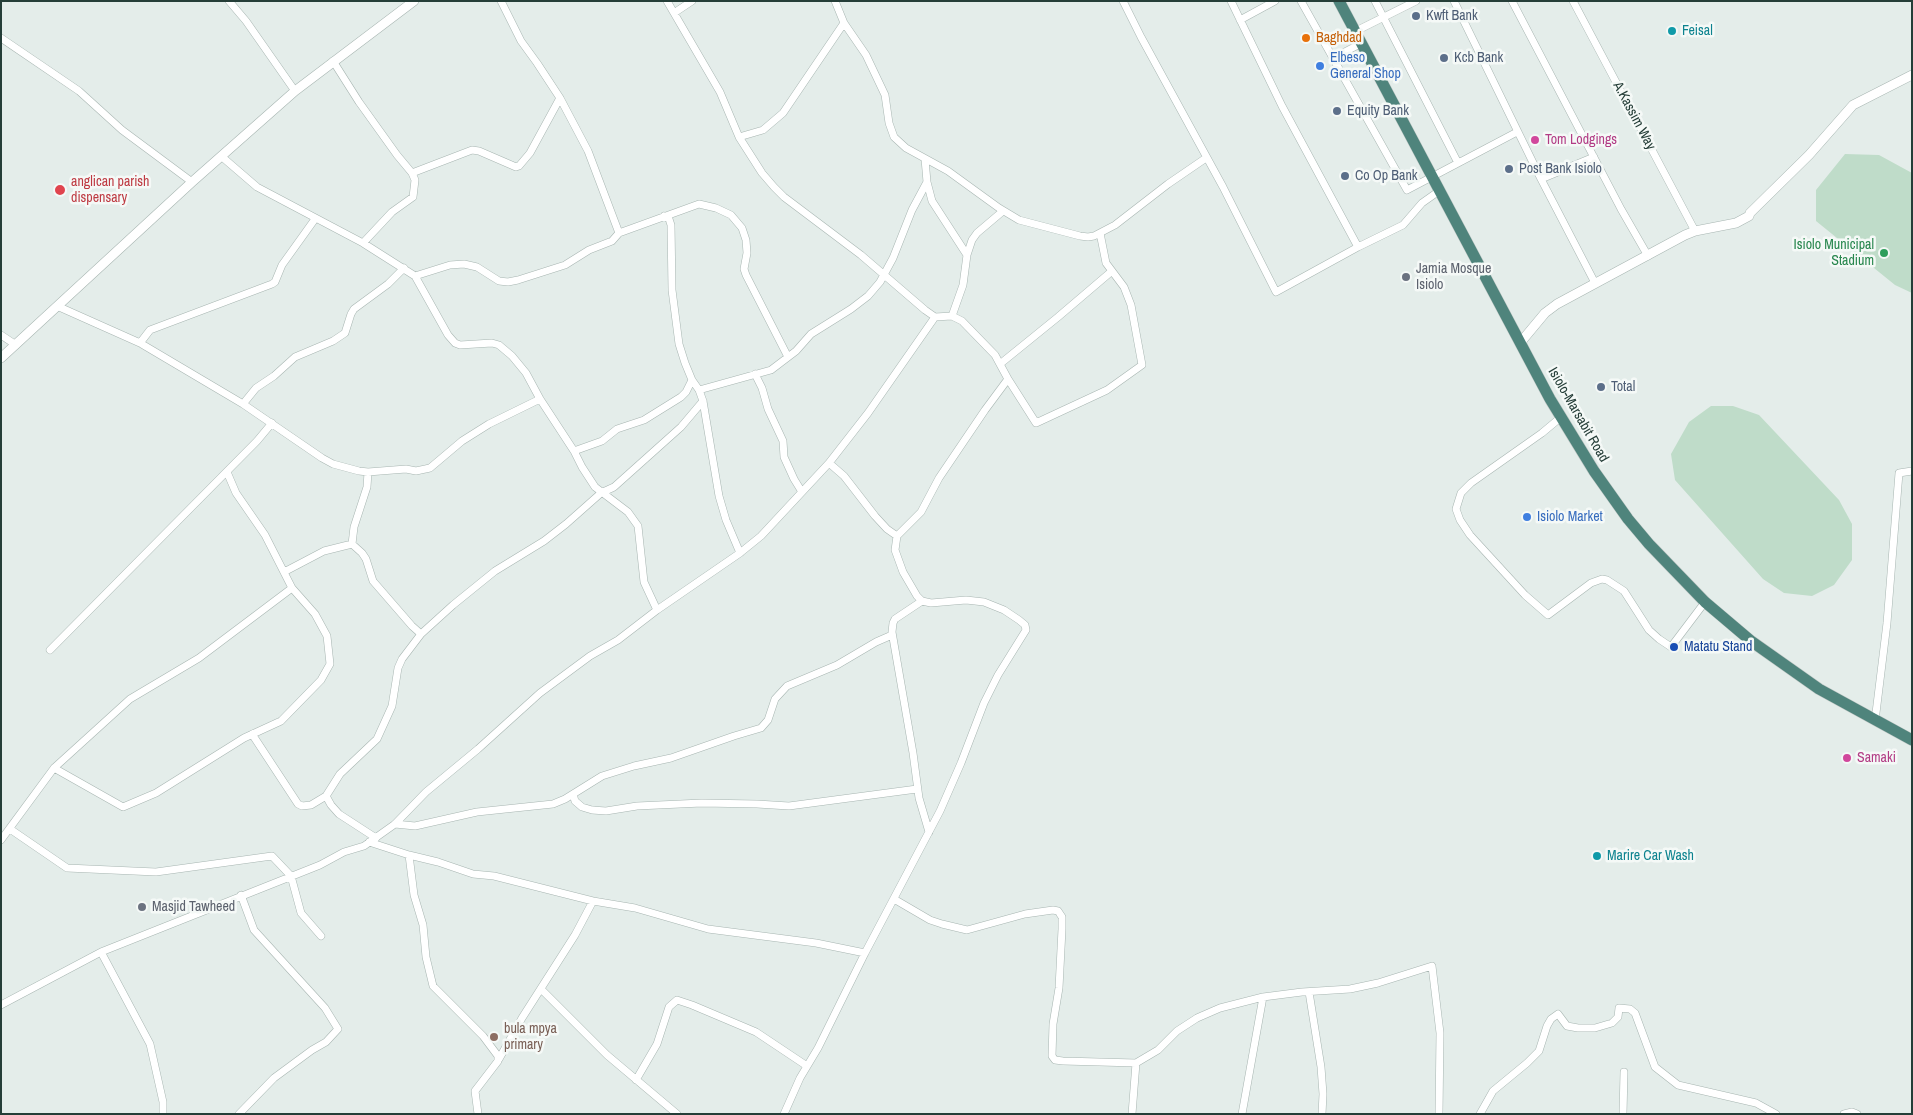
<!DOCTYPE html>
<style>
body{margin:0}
#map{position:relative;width:1913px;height:1115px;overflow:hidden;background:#e4edea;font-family:"Archivo Narrow",sans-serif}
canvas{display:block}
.frame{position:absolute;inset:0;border:2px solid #253e38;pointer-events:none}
</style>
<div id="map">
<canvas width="1913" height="1115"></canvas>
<div class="frame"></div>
</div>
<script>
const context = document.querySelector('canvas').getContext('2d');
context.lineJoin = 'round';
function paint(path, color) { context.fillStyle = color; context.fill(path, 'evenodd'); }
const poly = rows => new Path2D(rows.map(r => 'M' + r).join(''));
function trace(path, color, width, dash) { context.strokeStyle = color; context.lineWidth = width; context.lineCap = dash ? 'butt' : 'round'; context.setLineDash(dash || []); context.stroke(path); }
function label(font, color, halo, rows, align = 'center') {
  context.font = font + ' "Archivo Narrow",sans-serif'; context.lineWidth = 5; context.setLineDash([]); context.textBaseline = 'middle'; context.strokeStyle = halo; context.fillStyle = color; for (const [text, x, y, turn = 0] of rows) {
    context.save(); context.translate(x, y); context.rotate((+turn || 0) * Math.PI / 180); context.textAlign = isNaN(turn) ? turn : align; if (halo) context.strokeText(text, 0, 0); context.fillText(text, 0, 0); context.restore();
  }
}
paint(poly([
 [1845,154,1879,155,1912,173,1912,293,1895,285,1816,221,1816,190],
 [1711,406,1733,406,1759,415,1839,500,1852,524,1852,560,1834,585,1812,596,1784,593,1763,579,1675,480,1671,454,1689,422]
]), '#bfdcc9');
const minor = poly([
 [229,1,246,21,295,91],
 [667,1,720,92,739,137,762,173,774,187,784,197,861,255,925,310,935,317,952,316,962,321,995,355,1008,379,985,410,939,478,921,512,897,536,895,550,903,572,917,596,922,601,931,603,966,600,984,602,1004,610,1019,620,1025,625,1026,630,998,675,984,703,961,763,940,811,865,953,818,1048,800,1078,784,1114],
 [835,1,844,23,866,55,885,95,889,123,894,137,906,148,948,171,999,208,1019,220,1080,236,1088,237,1094,236,1115,225,1168,184,1206,158],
 [1123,1,1141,37,1223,187,1276,292,1358,247,1403,225,1422,203,1439,191],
 [1231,1,1282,106,1358,247],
 [1301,1,1407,190,1517,132],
 [1375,1,1458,163],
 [1454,1,1541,179,1595,283],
 [1512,1,1621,209,1648,256],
 [1573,1,1695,231],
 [674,13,692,1],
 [1240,20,1275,1],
 [1356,31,1416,1],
 [1,38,79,91,122,130,192,182],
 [1333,58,1362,43],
 [333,61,359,102,397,155,412,173,415,180,413,197,392,212,363,243],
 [739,137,763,130,783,113,844,23],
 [221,156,257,187,363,243,415,276,448,335,455,343,460,345,492,343,499,345,512,356,526,373,540,399,574,451],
 [412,173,472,150,479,151,516,167,519,166,530,153,560,98],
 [1541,179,1594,157],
 [927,182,932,201,967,255,963,285,952,316],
 [664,216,669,219,671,225,672,290,679,344,685,363,692,380,699,390,703,401,719,496,726,520,740,553],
 [619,233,699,204,716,208,731,215,742,228,746,240,747,253,744,269,746,275,788,357],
 [967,255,972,240,977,233,1003,211],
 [415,276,450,265,464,264,477,267,499,281,508,282,518,280,565,265,589,250,612,241,619,233,588,151,560,98,537,63,521,41,501,1],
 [57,306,140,343,243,404,322,458,333,464,359,471,368,472,406,469,416,471,430,468,462,441,489,424,540,399],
 [1,335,16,345],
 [140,343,150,330,272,284,275,282,282,265,315,219],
 [1000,364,1058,317,1112,271],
 [755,374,762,388,768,409,783,441,784,457,794,479,802,492],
 [1008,379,1036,423,1107,390,1142,365,1131,305,1124,287,1106,263,1100,233],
 [699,390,771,370,796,351,811,334,851,309,868,296,880,282,893,258,912,210,927,182,925,159],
 [243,404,256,388,274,376,295,357,333,341,345,333,351,314,354,309,388,284,404,268],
 [1560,418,1542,433,1471,483,1461,493,1456,509,1460,520,1470,535,1525,595,1548,615,1591,583,1602,579,1607,580,1624,591,1649,630,1659,639,1671,647,1705,602],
 [829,463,844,476,875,516,887,529,897,536],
 [352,544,354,527,367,487,368,472],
 [284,572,324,551,352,544,362,553,366,559,373,581,412,626,421,634],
 [922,601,895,619,893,623,892,632,913,753,919,798,929,832],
 [657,610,644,582,638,526,628,512,595,487,582,467,574,451,602,441,617,429,644,420,681,397,686,392,692,380],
 [50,650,257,441,272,423],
 [1875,721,1887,623,1899,473,1912,471],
 [252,734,298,804,302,806,311,805,326,796,340,774,377,739,392,706,398,668,402,659,421,634,453,605,495,571,544,541,566,524,601,493,614,487,681,427,703,401],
 [54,768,123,807,156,793,244,738,281,721,321,680,330,664,327,636,315,614,292,588,265,535,236,493,227,472],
 [573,794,575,801,582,807,592,810,606,811,637,806,702,803,757,804,789,806,917,789],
 [326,796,331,805,339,814,376,838],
 [395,824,415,826,477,812,553,804,565,799,602,776,634,766,671,758,734,736,761,728,768,720,775,699,787,686,837,665,876,642,892,635],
 [10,829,67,868,156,872,272,856,291,876,301,913,321,936],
 [1,840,54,768,130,699,199,658,292,588],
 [369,842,409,855,438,862,473,874,494,876,593,901,635,908,708,929,816,943,865,953],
 [409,855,414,895,423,925,426,957,433,986,483,1036,498,1056,498,1061,475,1091,478,1114],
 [894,899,930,920,942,924,967,930,1025,914,1053,910,1058,911,1062,917,1062,929,1059,988,1053,1024,1052,1056,1055,1060,1063,1061,1136,1063],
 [101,952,150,1044,163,1102,163,1114],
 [541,989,607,1055,677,1114],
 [1309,992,1321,1067,1323,1094,1322,1114],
 [1,1005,101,952,320,865,344,852,364,846,395,824,426,792,478,749,540,693,590,656,618,640,657,610,740,553,761,536,829,463,868,413,935,317],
 [499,1059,522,1018,575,935,593,901],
 [636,1080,657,1044,669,1007,677,1000,692,1005,756,1032,807,1066],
 [239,1114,274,1078,312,1050,326,1042,338,1029,325,1008,254,930,241,895],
 [1132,1114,1136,1063,1158,1050,1177,1031,1197,1018,1220,1008,1263,997,1302,992,1350,989,1378,983,1432,966,1440,1033,1439,1114],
 [1242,1114,1263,997],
 [1480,1114,1493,1091,1527,1063,1539,1051,1547,1026,1551,1019,1558,1014,1567,1026,1578,1028,1595,1028,1612,1023,1618,1017,1619,1008,1630,1009,1635,1013,1655,1067,1678,1085,1756,1103,1776,1114],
 [1623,1114,1624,1072],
 [1844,1114,1852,1112,1857,1114]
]);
const tertiary = poly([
 [1520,343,1545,313,1557,304,1685,235,1695,231,1736,223,1749,216,1750,213,1809,155,1853,105,1912,75],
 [1,358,192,182,295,91,414,1]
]);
const trunk = poly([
 [1339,1,1550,399,1594,471,1628,519,1649,544,1705,602,1751,641,1819,689,1912,740]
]);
trace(minor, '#a7b5b1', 8);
trace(tertiary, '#a7b5b1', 10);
trace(trunk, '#c2c9c7', 12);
trace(minor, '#fff', 7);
trace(tertiary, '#fff', 9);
trace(trunk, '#4f847c', 11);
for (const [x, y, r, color] of [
 [1416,16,5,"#5c6f8a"],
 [1672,31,5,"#0f9aa8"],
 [1306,38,5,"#e8710a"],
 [1444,58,5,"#5c6f8a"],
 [1320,66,5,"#3f7fe0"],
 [1337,111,5,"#5c6f8a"],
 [1535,140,5,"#d1479c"],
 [1509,169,5,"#5c6f8a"],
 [1345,176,5,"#5c6f8a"],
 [60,190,6,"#e0444e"],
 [1884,253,5,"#2e9e5b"],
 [1406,277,5,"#6b7280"],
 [1601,387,5,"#5c6f8a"],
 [1527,517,5,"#3f7fe0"],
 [1674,647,5,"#1a4fb4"],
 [1847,758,5,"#d1479c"],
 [1597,856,5,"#0f9aa8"],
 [142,907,5,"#6b7280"],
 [494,1037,5,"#8d6e63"]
]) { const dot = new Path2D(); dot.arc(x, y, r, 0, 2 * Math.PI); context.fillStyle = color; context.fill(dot); trace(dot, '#f5f9f7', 2); }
label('14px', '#4e5e75', '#f5f9f7', [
 ["Kwft Bank",1426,16],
 ["Kcb Bank",1454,58],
 ["Equity Bank",1347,111],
 ["Post Bank Isiolo",1519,169],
 ["Co Op Bank",1355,176],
 ["Total",1611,387]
], 'left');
label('14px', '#0d838f', '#f5f9f7', [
 ["Feisal",1682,31],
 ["Marire Car Wash",1607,856]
], 'left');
label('14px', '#c56008', '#f5f9f7', [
 ["Baghdad",1316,38]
], 'left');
label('14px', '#366cbe', '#f5f9f7', [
 ["Elbeso",1330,58],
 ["General Shop",1330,74],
 ["Isiolo Market",1537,517]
], 'left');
label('14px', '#253e38', '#f5f9f7', [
 ["A.Kassim Way",1634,116,62],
 ["Isiolo-Marsabit Road",1578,415,60]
]);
label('14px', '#b23c85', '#f5f9f7', [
 ["Tom Lodgings",1545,140],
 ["Samaki",1857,758]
], 'left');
label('14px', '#be3a42', '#f5f9f7', [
 ["anglican parish",71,182],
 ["dispensary",71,198]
], 'left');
label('14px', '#27864d', '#f5f9f7', [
 ["Isiolo Municipal",1874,245],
 ["Stadium",1874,261]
], 'right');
label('14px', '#5b616d', '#f5f9f7', [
 ["Jamia Mosque",1416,269],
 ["Isiolo",1416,285],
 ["Masjid Tawheed",152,907]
], 'left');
label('14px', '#164399', '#f5f9f7', [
 ["Matatu Stand",1684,647]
], 'left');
label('14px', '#785e54', '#f5f9f7', [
 ["bula mpya",504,1029],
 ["primary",504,1045]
], 'left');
</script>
